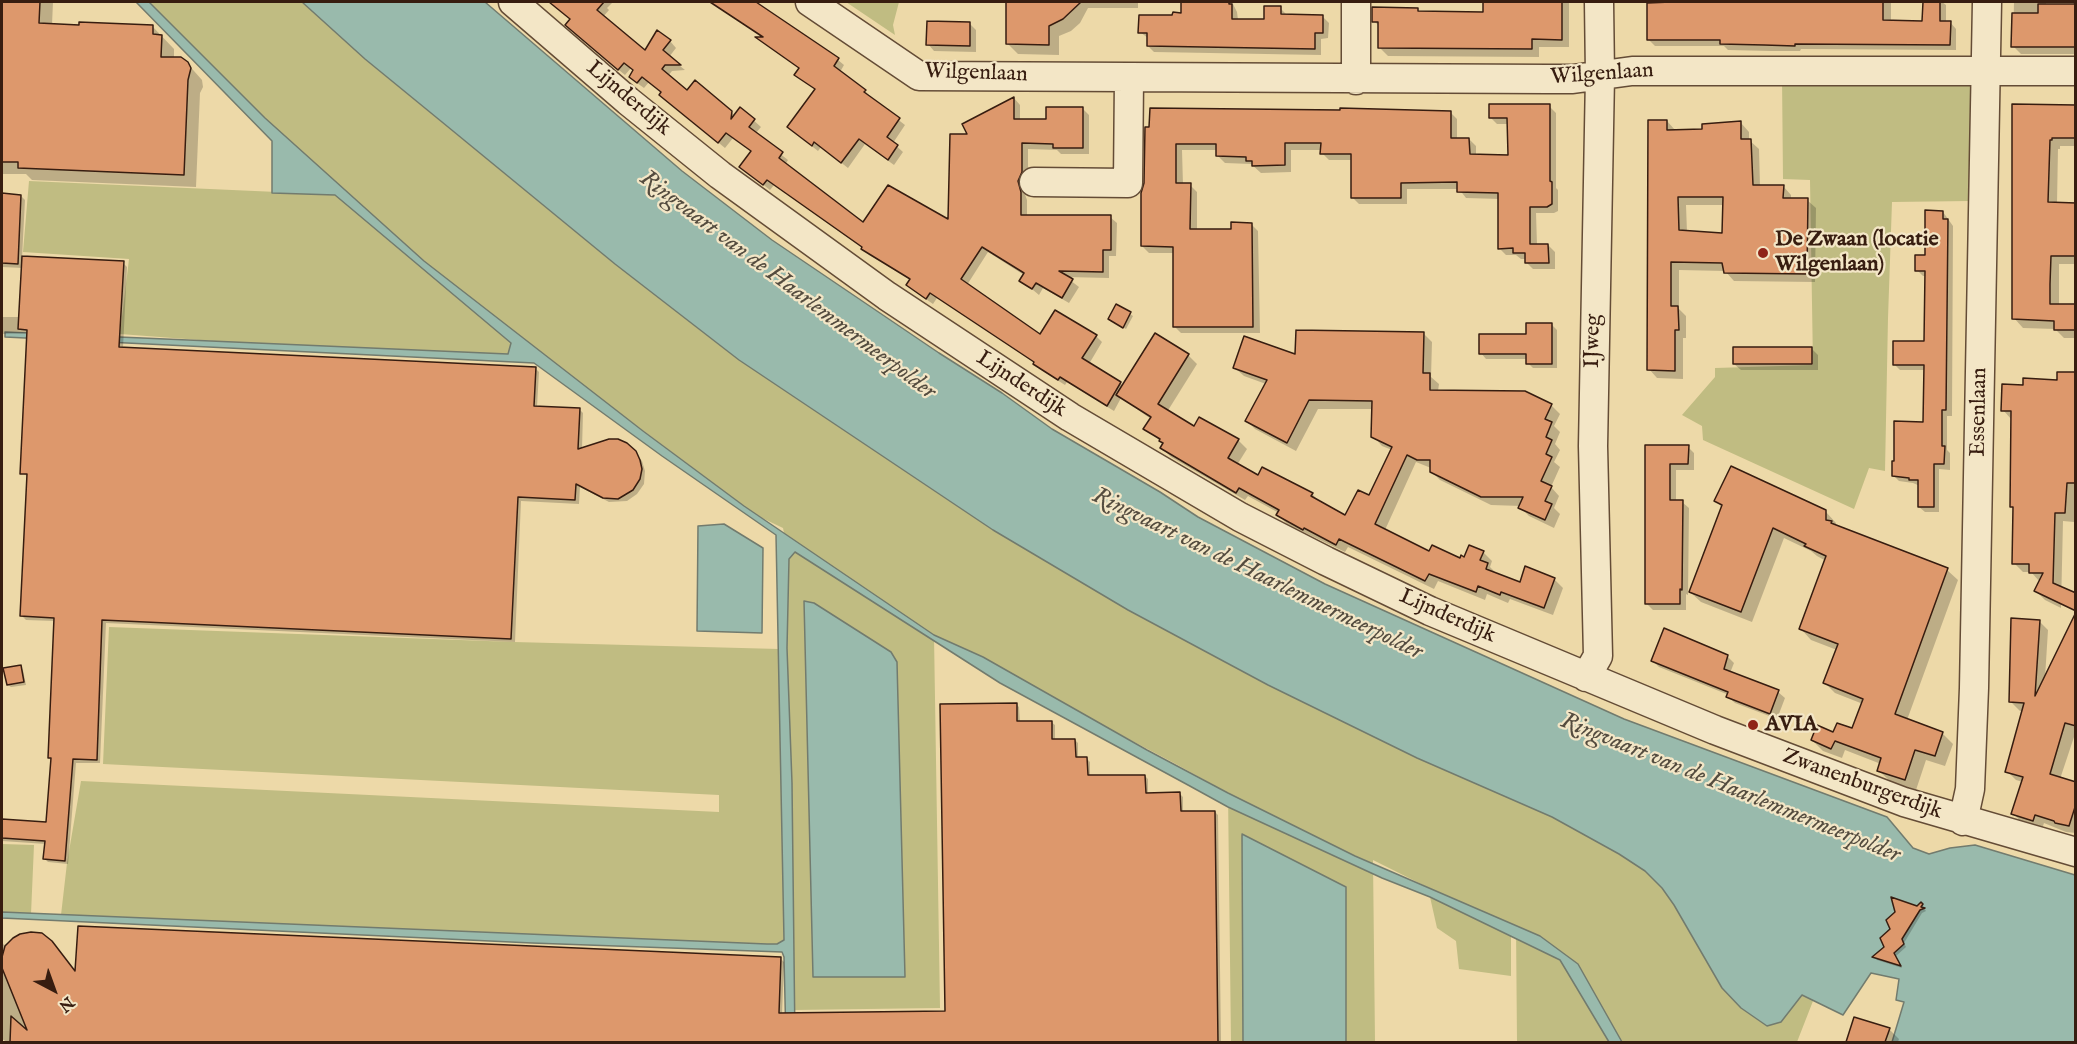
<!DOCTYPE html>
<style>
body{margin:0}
#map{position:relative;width:2077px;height:1044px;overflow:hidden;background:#edd9a8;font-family:"IM FELL English",serif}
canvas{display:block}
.frame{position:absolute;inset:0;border:3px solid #371d10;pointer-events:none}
.north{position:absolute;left:24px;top:960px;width:60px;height:60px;-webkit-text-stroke:4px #f3e6c6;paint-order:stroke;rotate:139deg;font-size:16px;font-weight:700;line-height:24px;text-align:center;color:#371d10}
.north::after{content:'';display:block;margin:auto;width:21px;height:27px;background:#371d10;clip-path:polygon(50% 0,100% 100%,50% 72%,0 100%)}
</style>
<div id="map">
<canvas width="2077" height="1044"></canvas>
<div class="frame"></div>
<div class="north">N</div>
</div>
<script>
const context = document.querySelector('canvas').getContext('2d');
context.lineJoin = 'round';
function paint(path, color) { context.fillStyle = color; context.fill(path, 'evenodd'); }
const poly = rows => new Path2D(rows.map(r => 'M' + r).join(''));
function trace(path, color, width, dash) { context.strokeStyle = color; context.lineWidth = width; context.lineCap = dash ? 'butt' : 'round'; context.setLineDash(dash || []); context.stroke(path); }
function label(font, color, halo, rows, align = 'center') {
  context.font = font + ' "IM FELL English",serif'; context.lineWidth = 4.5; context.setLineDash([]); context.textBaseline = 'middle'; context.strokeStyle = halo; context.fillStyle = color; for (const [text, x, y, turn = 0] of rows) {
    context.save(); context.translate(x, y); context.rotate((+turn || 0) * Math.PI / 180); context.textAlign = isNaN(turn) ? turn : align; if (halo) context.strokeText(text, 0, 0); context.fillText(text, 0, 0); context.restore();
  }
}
paint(poly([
 [141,2,302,2,365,59,442,122,615,264,739,360,993,530,1128,610,1268,685,1417,757,1552,817,1619,854,1645,871,1662,888,1674,905,1722,988,1742,1008,1767,1026,1781,1021,1802,994,1813,1001,1797,1042,1517,1042,1516,926,1431,889,1373,860,1375,1042,1346,1042,1346,887,1242,835,1243,1042,1231,1042,1228,793,1174,763,934,636,940,1008,794,1010,792,783,787,648,789,559,783,528,762,518,744,506,593,393,511,343,508,354,226,342,120,334,129,259,23,252,29,181,345,195],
 [846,2,899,2,893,25,895,35],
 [1973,75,1970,201,1892,202,1888,318,1885,471,1869,468,1854,509,1703,440,1702,426,1682,415,1715,377,1715,368,1813,365,1810,180,1783,179,1782,77],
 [109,627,514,642,779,649,784,941,777,944,767,944,61,915,67,863,81,781,719,812,719,795,103,764],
 [2,844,34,845,31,914,2,912],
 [1430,897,1511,935,1511,976,1459,969,1456,941,1437,928]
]), '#c0bc82');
const water = poly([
 [136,2,149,2,265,118,424,261,643,431,744,506,934,635,983,657,1147,750,1228,793,1355,856,1540,936,1578,964,1622,1042,1609,1042,1560,960,1430,897,1382,878,1228,807,1188,785,1000,683,795,552,789,559,787,648,792,783,795,1042,786,1042,784,957,782,952,532,943,2,918,2,912,767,944,777,944,784,940,776,535,662,456,534,363,5,337,5,332,508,354,511,343,335,195,272,193,272,141,136,2],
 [302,2,485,2,682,171,772,240,939,353,1002,393,1052,429,1160,492,1198,517,1325,584,1624,719,1887,817,1913,848,1929,854,1950,848,1975,845,2075,875,2075,1042,1892,1042,1904,1002,1896,1000,1899,979,1871,973,1843,1015,1802,995,1781,1022,1767,1026,1741,1008,1722,988,1674,905,1662,888,1645,871,1619,854,1552,817,1417,758,1268,685,1128,610,993,530,739,360,615,264,442,122,365,59,302,2],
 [724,524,763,548,762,633,697,631,698,526,724,524],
 [804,601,814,603,891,652,897,662,905,977,813,977,804,601],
 [1242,834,1346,887,1346,1042,1243,1042,1242,834]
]);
paint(water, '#99baac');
trace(water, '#727b6e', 1.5);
paint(poly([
 [2,2,53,2,52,25,153,27,174,49,174,58,186,62,202,80,203,87,200,93,196,187,32,180,26,174,2,174],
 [551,2,613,2,607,8,609,10,603,17,645,52,670,41,676,48,669,57,685,70,672,71,668,76,687,92,731,112,735,116,741,109,761,127,755,134,788,160,785,165,864,224,950,221,969,135,1014,98,1020,105,1020,120,1047,120,1083,109,1089,115,1089,154,1061,154,1057,150,1028,149,1028,179,1023,189,1027,200,1027,216,1110,217,1117,223,1116,256,1109,256,1109,278,1066,277,1079,287,1069,303,1043,288,1039,295,1021,280,1024,275,988,252,967,285,1040,336,1096,336,1102,342,1089,364,1124,386,1188,355,1197,364,1167,412,1194,428,1238,440,1247,449,1237,465,1258,477,1263,469,1312,494,1321,503,1346,517,1369,497,1392,450,1382,446,1373,436,1373,409,1318,409,1296,451,1255,429,1247,421,1266,384,1244,376,1235,368,1423,333,1432,342,1431,377,1439,384,1438,391,1551,405,1560,414,1554,426,1560,432,1555,444,1560,450,1554,462,1560,467,1551,487,1559,496,1554,508,1560,514,1554,528,1529,516,1520,507,1521,506,1491,505,1440,480,1431,471,1431,468,1416,462,1385,530,1430,553,1461,560,1483,552,1492,561,1490,567,1496,573,1521,584,1554,579,1563,588,1553,615,1510,599,1508,603,1487,594,1485,600,1438,581,1434,589,1348,547,1345,552,1287,524,1278,515,1279,513,1248,496,1245,500,1171,457,1162,448,1164,444,1145,429,1151,419,1121,398,1114,411,1067,382,1065,385,1041,370,1035,363,937,298,933,304,914,291,908,285,911,280,869,255,862,248,774,185,770,190,741,167,752,152,733,138,725,148,667,101,662,93,649,82,644,88,637,83,631,77,634,71,631,68,625,75,599,54,572,20],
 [713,2,748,2,762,11,764,9,838,60,844,65,840,72,865,91,871,97,870,98,905,125,893,143,903,152,894,165,865,144,848,168,821,147,818,151,795,133,789,127,816,90,796,75,801,69,763,43,759,39,764,39],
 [1008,2,1138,2,1138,8,1088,8,1080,23,1071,31,1059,36,1059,55,1018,54,1008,44],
 [1182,2,1232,2,1237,12,1238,20,1266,20,1280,8,1286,14,1322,16,1329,23,1328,38,1321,39,1321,55,1154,52,1148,46,1148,38,1140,32,1182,14],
 [1484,2,1569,2,1569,47,1539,47,1539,57,1388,56,1380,48,1380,27,1374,21,1417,9,1420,13,1484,13],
 [1652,2,1891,2,1891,22,1924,23,1924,2,1942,2,1946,5,1946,22,1950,22,1956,29,1956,50,1801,49,1800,51,1771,51,1728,50,1724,46,1655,46,1649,40],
 [2014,2,2046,2,2046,6,2073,6,2073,2,2076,2,2076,54,2021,54,2013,46],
 [969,23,976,30,976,52,934,51,928,44],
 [2013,105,2076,106,2076,146,2060,146,2060,149,2058,149,2057,203,2076,203,2076,264,2059,264,2059,305,2076,306,2076,338,2064,338,2055,329,2023,328,2014,318],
 [1549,106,1556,113,1556,188,1558,190,1558,211,1554,213,1536,213,1537,245,1548,245,1555,252,1555,269,1533,269,1526,262,1526,259,1521,259,1516,255,1506,255,1499,248,1500,199,1466,198,1459,189,1407,189,1407,204,1359,204,1352,197,1352,160,1329,160,1322,153,1322,150,1291,150,1291,172,1261,173,1251,164,1225,163,1218,156,1218,150,1182,150,1183,185,1190,185,1197,192,1197,230,1232,231,1251,224,1258,231,1260,333,1181,333,1174,326,1174,253,1149,253,1142,246,1146,183,1147,128,1450,112,1457,119,1457,139,1469,139,1476,146,1476,156,1509,157,1509,124,1497,124,1490,117],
 [1667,121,1675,130,1703,131,1741,123,1749,132,1749,140,1759,149,1760,186,1783,186,1791,195,1791,199,1807,200,1816,208,1815,282,1734,281,1725,271,1679,270,1679,309,1686,316,1686,338,1683,338,1683,379,1657,378,1649,369],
 [1686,205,1724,205,1724,234,1687,232],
 [2,195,21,196,25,200,22,258,123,263,127,267,123,348,535,368,539,372,537,407,579,409,583,413,582,449,631,449,642,461,645,471,644,484,637,494,627,501,609,502,580,487,579,504,521,501,515,642,106,623,100,763,76,763,68,864,48,862,44,858,46,844,2,841,2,821,47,824,52,761,49,758,55,621,26,620,22,616,29,477,22,473,28,333,2,334,2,317,21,317,23,268,2,267],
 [1943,212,1953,226,1952,416,1947,416,1947,450,1950,453,1950,470,1939,469,1939,512,1925,512,1919,507,1920,486,1913,483,1899,481,1893,475,1925,423,1925,370,1900,370,1894,364,1925,343,1926,276,1923,276,1917,270,1926,256],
 [1117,306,1133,316,1126,329,1112,321],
 [1552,325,1557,330,1557,368,1533,368,1528,363,1528,359,1486,359,1481,353],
 [1811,348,1818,355,1818,370,1741,370,1734,364],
 [2076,373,2074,522,2063,521,2061,608,2045,600,2036,591,2040,582,2031,572,2023,572,2014,563,2015,510,2011,506,2012,420,2003,410,2025,387,2059,381],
 [1647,447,1688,447,1694,453,1694,470,1676,470,1676,502,1682,502,1689,508,1688,595,1686,594,1686,610,1653,610,1646,603],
 [1716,501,1826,512,1836,523,1836,527,1947,570,1958,580,1907,720,1942,733,1953,744,1945,766,1926,760,1916,790,1890,781,1879,771,1881,764,1845,750,1842,758,1823,751,1812,740,1853,730,1863,704,1835,693,1824,682,1837,650,1811,640,1801,629,1826,561,1817,556,1811,551,1784,538,1752,622,1701,602,1690,592,1722,507],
 [2039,621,2048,630,2045,678,2076,663,2076,731,2060,779,2076,784,2076,833,2066,832,2044,823,2042,829,2022,823,2013,813,2023,782,2016,780,2007,771,2024,711,2020,711,2011,702],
 [1727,656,1734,663,1730,673,1778,692,1785,698,1777,719,1735,703,1728,697,1729,695,1659,667,1652,660],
 [20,667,23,670,26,685,11,687,8,685],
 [1016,704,1019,707,1020,723,1051,722,1055,725,1055,741,1075,740,1078,743,1078,759,1087,759,1090,762,1090,777,1145,776,1148,779,1148,795,1180,794,1183,797,1183,812,1215,812,1218,815,1221,1042,780,1041,780,1042,7,1042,2,1039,2,942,4,945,24,934,77,974,781,959,784,962,782,1015,947,1012],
 [1921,904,1926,911,1922,913,1904,943,1906,947,1896,956,1902,968,1877,960,1875,957,1886,947,1897,913,1917,907],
 [1855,1019,1889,1029,1899,1039,1898,1042,1848,1042]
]), '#0003');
const building = poly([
 [2,2,40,2,39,23,79,25,79,22,153,25,153,34,162,35,161,57,181,57,188,62,191,68,188,80,184,175,18,168,18,162,2,162,2,2],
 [549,2,604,2,597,10,645,50,657,30,671,40,663,50,681,65,665,65,662,69,687,90,695,80,732,111,731,119,740,107,755,119,749,127,783,152,779,158,863,222,888,185,948,219,950,134,967,134,962,124,1014,97,1014,119,1046,119,1046,107,1083,107,1083,148,1053,148,1053,144,1022,143,1022,172,1018,181,1021,192,1021,215,1111,215,1111,250,1103,250,1103,272,1059,271,1073,279,1062,298,1036,283,1032,289,1019,281,1024,273,982,247,961,279,1040,334,1055,310,1097,335,1082,358,1121,382,1107,406,1060,377,1058,380,1033,364,1034,362,930,293,926,299,906,285,910,279,861,249,862,247,767,180,763,185,739,167,751,151,726,133,718,143,659,95,661,92,642,77,637,83,629,77,633,70,624,63,618,70,565,25,570,19,549,2],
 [710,2,756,2,839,58,834,66,866,90,864,92,900,118,887,137,898,145,888,160,859,139,841,163,814,142,812,146,787,127,815,89,794,75,799,68,755,37,763,37,710,2],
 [1006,2,1081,2,1063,19,1049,26,1049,45,1006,44,1006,2],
 [1181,2,1229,2,1229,4,1232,4,1232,19,1264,19,1264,6,1281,6,1281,14,1323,15,1323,33,1315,33,1315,49,1147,46,1147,33,1138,33,1139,15,1172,15,1173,12,1181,13,1181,2],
 [1483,2,1562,2,1562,40,1532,39,1532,49,1378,48,1378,22,1372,22,1372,7,1418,8,1418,11,1483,12,1483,2],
 [1671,2,1883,2,1883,20,1922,21,1923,2,1940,2,1940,21,1951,21,1950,45,1795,44,1795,46,1764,45,1720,44,1720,40,1647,40,1647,3,1671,2],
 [2038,4,2076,4,2076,47,2011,47,2012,13,2038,13,2038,4],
 [927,21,970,22,970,46,926,45,927,21],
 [1489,104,1550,104,1550,181,1552,182,1552,204,1547,207,1530,207,1530,244,1548,244,1549,263,1525,263,1525,253,1513,253,1513,248,1498,249,1498,193,1457,192,1457,182,1401,183,1401,198,1351,198,1351,154,1320,154,1321,143,1285,143,1285,165,1252,166,1252,161,1246,161,1246,157,1216,156,1216,144,1176,144,1176,183,1191,183,1190,229,1231,229,1231,222,1252,223,1253,327,1173,327,1173,247,1141,246,1141,193,1144,183,1145,127,1149,127,1150,108,1340,110,1340,108,1451,111,1451,138,1469,138,1470,154,1508,155,1507,118,1489,118,1489,104],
 [2012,104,2076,105,2076,138,2052,138,2052,140,2050,140,2048,202,2076,203,2075,256,2051,256,2050,284,2050,304,2076,304,2076,330,2054,330,2054,321,2012,319,2012,104],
 [1648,120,1667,120,1667,130,1702,129,1702,124,1741,121,1741,139,1751,139,1753,185,1784,185,1783,198,1808,198,1807,274,1724,273,1722,263,1671,262,1671,306,1678,306,1679,330,1675,330,1675,371,1647,370,1648,120],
 [1678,197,1723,197,1722,233,1679,230,1678,197],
 [2,193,21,195,18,264,2,263,2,193],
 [1925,210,1943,211,1943,219,1948,219,1946,410,1942,410,1942,446,1945,446,1944,464,1934,464,1934,507,1918,507,1918,480,1909,480,1909,478,1892,476,1892,461,1894,461,1894,421,1923,422,1924,365,1893,365,1893,341,1924,341,1925,271,1915,271,1915,255,1925,255,1925,210],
 [22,256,124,261,119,347,536,367,534,406,580,408,578,449,609,439,618,439,627,443,636,451,640,460,642,469,640,479,633,490,618,499,603,498,576,484,575,500,518,497,511,639,102,620,97,760,73,759,65,861,43,859,45,841,2,838,2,819,46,822,51,758,48,758,54,618,20,616,27,474,20,474,27,330,18,329,22,256],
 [1116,304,1131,312,1123,328,1108,319,1116,304],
 [1526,323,1552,323,1552,364,1526,364,1526,354,1479,354,1479,334,1526,334,1526,323],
 [1296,330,1424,332,1423,373,1430,373,1430,390,1525,391,1552,404,1545,419,1552,422,1546,437,1552,440,1546,454,1552,457,1541,481,1552,486,1545,501,1552,504,1545,520,1518,508,1523,497,1481,497,1430,472,1430,460,1417,460,1407,455,1375,524,1429,551,1432,545,1460,558,1461,555,1464,557,1469,545,1484,551,1480,560,1488,563,1486,569,1520,582,1525,566,1555,578,1544,608,1501,592,1500,595,1478,586,1476,592,1429,574,1425,581,1339,539,1336,545,1304,528,1303,530,1276,515,1279,510,1239,488,1236,493,1160,448,1163,443,1159,441,1160,439,1143,429,1151,417,1116,395,1155,333,1189,354,1158,404,1194,426,1199,417,1239,439,1228,458,1258,475,1262,467,1313,493,1311,496,1345,515,1358,490,1369,495,1392,447,1371,437,1372,401,1309,400,1287,443,1245,421,1267,380,1233,368,1244,336,1295,354,1296,330],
 [1733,347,1812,347,1812,364,1733,364,1733,347],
 [2057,372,2076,372,2076,483,2067,483,2065,513,2055,513,2053,583,2076,593,2076,611,2034,591,2043,573,2029,573,2029,564,2012,564,2013,507,2010,507,2011,411,2001,411,2002,384,2023,385,2023,378,2057,380,2057,372],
 [1645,445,1689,445,1688,464,1670,464,1670,500,1683,500,1682,590,1680,589,1680,604,1645,604,1645,445],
 [1731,466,1826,510,1826,520,1832,521,1831,523,1948,568,1895,714,1943,732,1935,756,1915,750,1905,780,1877,771,1881,758,1835,741,1831,749,1811,740,1817,725,1833,732,1837,723,1852,728,1863,699,1823,683,1838,644,1799,629,1826,556,1804,546,1806,544,1773,528,1741,612,1689,592,1722,505,1714,501,1731,466],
 [2076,612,2076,726,2065,723,2050,774,2076,782,2076,804,2069,826,2055,823,2054,821,2035,815,2033,821,2011,814,2023,777,2005,772,2024,703,2009,702,2011,618,2040,620,2035,696,2076,612],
 [1664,628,1728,655,1724,669,1779,690,1770,714,1726,697,1728,692,1651,661,1664,628],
 [21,665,24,682,7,685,3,668,21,665],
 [1017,703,1017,721,1052,721,1052,739,1075,739,1076,757,1087,757,1088,775,1145,775,1146,793,1180,792,1181,811,1215,811,1218,1042,10,1042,11,1016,27,1030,2,968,2,957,5,946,13,938,20,934,31,932,42,933,52,941,75,971,78,926,781,957,779,1013,945,1011,940,704,1017,703],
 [1891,897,1917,906,1921,902,1923,904,1921,907,1925,908,1920,910,1902,939,1904,944,1894,953,1901,966,1872,957,1884,947,1880,938,1890,929,1886,920,1895,912,1891,897],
 [1854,1017,1890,1028,1885,1042,1846,1042,1854,1017]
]);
paint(building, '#dd986c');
trace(building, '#371d10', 1.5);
const minor = poly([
 [513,2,628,101,720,175,887,296,1070,417,1240,517,1326,561,1430,611,1715,730,1904,802,2076,852],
 [810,2,919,76,1548,79,1573,79,1632,71,2076,71],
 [1356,80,1356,2],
 [1034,182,1128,183,1129,78],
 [1586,677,1598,656,1593,446,1600,76,1599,2],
 [1963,821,1970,789,1974,688,1987,2]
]);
trace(minor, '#644c36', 31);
trace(minor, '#f3e6c6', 28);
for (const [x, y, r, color] of [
 [1763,253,6,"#8f2418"],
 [1753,725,6,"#8f2418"]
]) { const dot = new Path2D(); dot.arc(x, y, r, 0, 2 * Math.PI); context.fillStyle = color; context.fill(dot); trace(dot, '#f3e6c6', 2); }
label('22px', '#371d10', '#f3e6c6', [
 ["Wilgenlaan",976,74,2],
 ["Wilgenlaan",1602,75,-4],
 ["Lijnderdijk",628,99,40],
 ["IJweg",1594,341,-89],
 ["Lijnderdijk",1021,385,33],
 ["Essenlaan",1980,412,-89],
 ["Lijnderdijk",1447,617,24],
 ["Zwanenburgerdijk",1862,785,20]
]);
label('bold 22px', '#371d10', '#f3e6c6', [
 ["De Zwaan (locatie",1775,240],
 ["Wilgenlaan)",1775,265],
 ["AVIA",1765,725]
], 'left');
label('italic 24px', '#544c3f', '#f3e6c6', [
 ["Ringvaart van de Haarlemmermeerpolder",787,286,37],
 ["Ringvaart van de Haarlemmermeerpolder",1257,575,26],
 ["Ringvaart van de Haarlemmermeerpolder",1730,789,22]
]);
</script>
